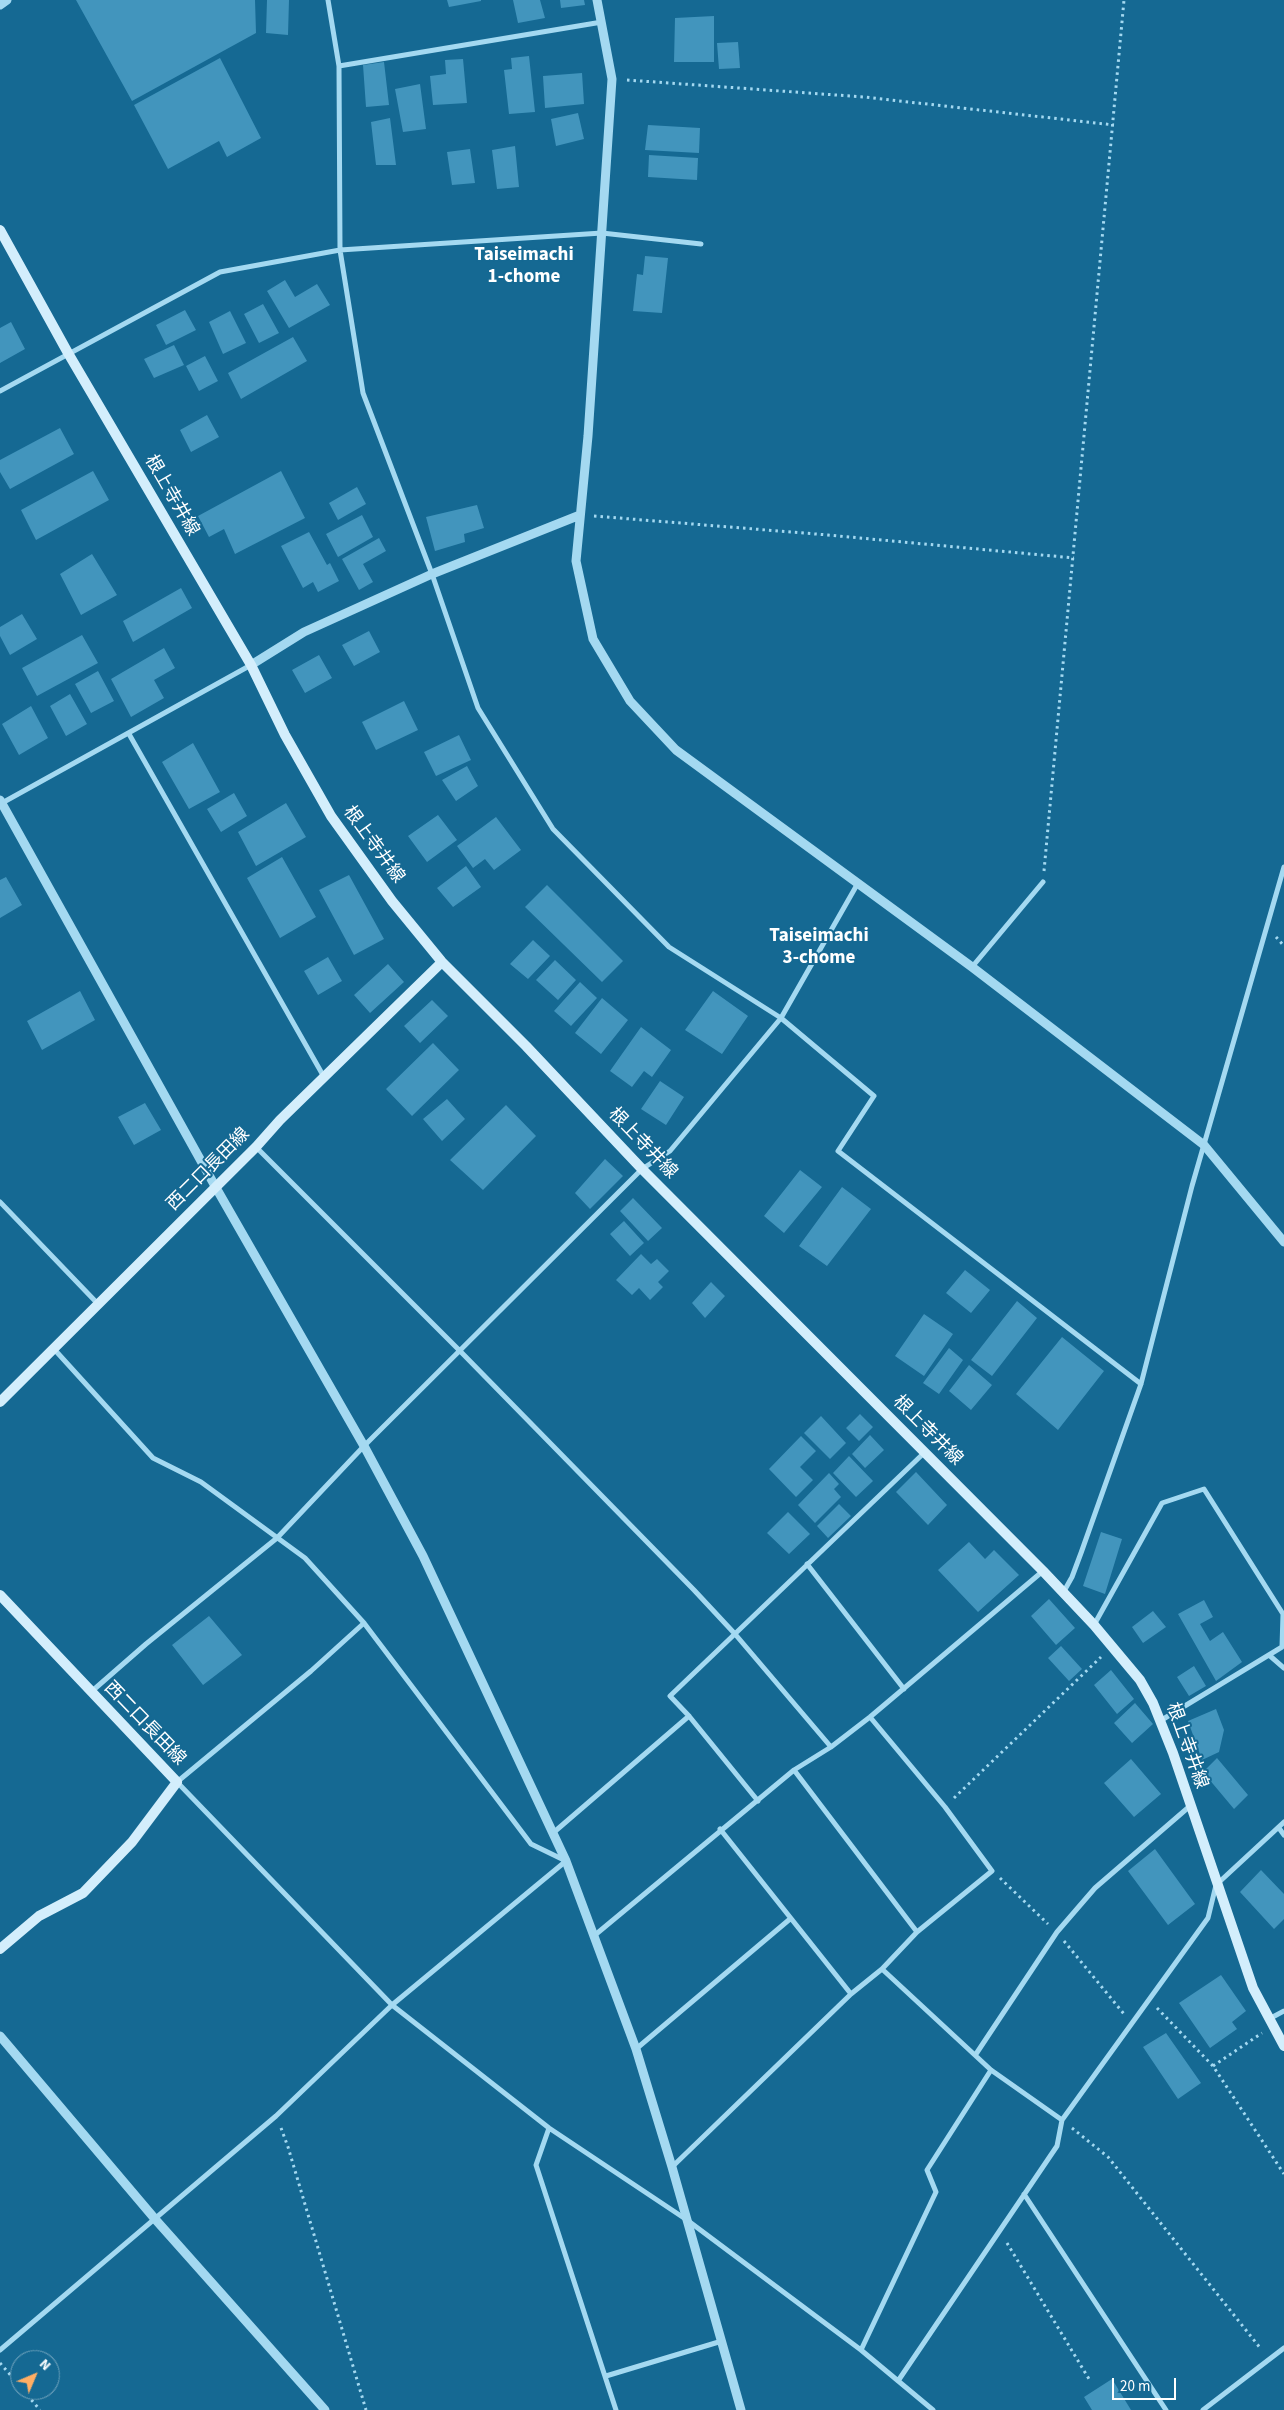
<!DOCTYPE html>
<meta charset="utf-8">
<style>
body{margin:0}
#map{position:relative;width:1284px;height:2410px;overflow:hidden;background:#156993;font-family:"Source Sans 3",sans-serif}
canvas{display:block}
.north{position:absolute;left:10px;top:2350px;width:50px;height:50px;box-sizing:border-box;background:#156993;border:1px solid #73a5be;border-radius:50%;rotate:45deg;font-size:14px;font-weight:700;line-height:20px;text-align:center;color:#fff}
.north::after{content:'';display:block;margin:auto;width:18px;height:22px;background:#ffae64;clip-path:polygon(50% 0,100% 100%,50% 72%,0 100%)}
.scale{position:absolute;left:1112px;top:2378px;width:64px;height:22px;box-sizing:border-box;border:2px solid #fff;border-top:0;padding-left:6px;font-size:15px;line-height:18px;white-space:nowrap;color:#fff;-webkit-text-stroke:4px #156993;paint-order:stroke}
</style>
<div id="map">
<canvas width="1284" height="2410"></canvas>
<div class="north">N</div>
<div class="scale">20 m</div>
</div>
<script>
const context = document.querySelector('canvas').getContext('2d');
context.lineJoin = 'round';
function paint(path, color) { context.fillStyle = color; context.fill(path, 'evenodd'); }
const poly = rows => new Path2D(rows.map(r => 'M' + r).join(''));
function trace(path, color, width, dash) { context.strokeStyle = color; context.lineWidth = width; context.lineCap = dash ? 'butt' : 'round'; context.setLineDash(dash || []); context.stroke(path); }
function label(font, color, halo, rows, align = 'center') {
  context.font = font + ' "Source Sans 3","Noto Sans JP",sans-serif'; context.lineWidth = 4; context.setLineDash([]); context.textBaseline = 'middle'; context.strokeStyle = halo; context.fillStyle = color; for (const [text, x, y, turn = 0] of rows) {
    context.save(); context.translate(x, y); context.rotate((+turn || 0) * Math.PI / 180); context.textAlign = isNaN(turn) ? turn : align; if (halo) context.strokeText(text, 0, 0); context.fillText(text, 0, 0); context.restore();
  }
}
paint(poly([
 [76,0,255,0,256,33,132,101],
 [267,0,289,0,288,35,266,33],
 [447,0,481,0,481,1,449,7],
 [513,0,540,0,545,18,518,23],
 [560,0,584,0,585,5,561,8],
 [714,16,714,62,674,62,675,18],
 [738,42,740,68,719,69,717,43],
 [529,56,535,112,509,114,504,70,512,69,511,58],
 [220,58,261,138,227,157,219,141,168,169,134,105],
 [463,59,467,103,433,105,430,76,446,74,445,60],
 [384,62,389,105,366,107,363,65],
 [582,73,584,104,545,108,543,76],
 [420,84,426,129,403,132,395,89],
 [578,113,584,139,556,146,551,119],
 [390,118,396,165,376,165,371,122],
 [648,125,700,128,699,153,645,150],
 [515,146,519,187,497,189,492,150],
 [470,149,475,183,452,185,447,152],
 [649,155,698,158,697,180,648,177],
 [645,256,668,258,662,313,633,311,637,274,643,275],
 [285,280,295,297,317,284,330,305,289,328,267,291],
 [263,304,279,333,259,343,244,314],
 [185,310,196,330,166,345,156,325],
 [230,311,246,343,223,354,209,322],
 [11,322,25,349,0,363,0,328],
 [293,337,307,361,241,399,228,373],
 [174,345,184,365,154,378,144,359],
 [205,356,218,381,199,391,186,366],
 [207,415,219,437,191,452,180,430],
 [60,428,74,454,10,489,0,472,0,460],
 [93,471,109,500,36,540,21,510],
 [281,471,305,518,235,554,224,529,209,537,198,516],
 [357,487,366,504,338,520,329,503],
 [477,505,484,528,464,534,465,542,435,551,426,517],
 [362,515,373,537,338,557,326,534],
 [309,532,327,565,330,563,339,581,318,592,313,582,303,588,281,546],
 [379,538,386,551,363,564,373,582,359,590,342,559],
 [92,554,117,595,81,615,60,574],
 [181,588,192,608,133,642,123,621],
 [22,614,37,639,10,655,0,636,0,627],
 [369,631,380,652,354,666,342,645],
 [82,635,98,663,37,696,22,668],
 [164,648,175,668,154,680,164,698,131,717,111,679],
 [319,655,332,678,305,693,292,670],
 [98,671,114,701,91,713,75,684],
 [70,694,87,724,66,736,50,706],
 [404,701,418,730,376,750,362,722],
 [31,706,48,738,19,755,2,724],
 [459,735,471,760,436,776,424,752],
 [193,743,220,792,189,809,162,762],
 [467,766,478,786,456,801,442,780],
 [234,793,247,816,221,832,207,809],
 [286,803,306,837,256,866,238,832],
 [438,815,457,840,427,862,408,836],
 [496,817,521,850,494,870,485,859,473,868,457,846],
 [282,857,316,917,280,938,247,878],
 [466,866,481,887,453,907,437,888],
 [349,875,384,939,354,955,319,890],
 [6,877,22,905,0,918,0,880],
 [547,885,623,961,602,982,525,907],
 [533,940,550,956,528,979,510,964],
 [328,957,342,981,318,995,304,971],
 [555,960,576,980,558,1000,536,980],
 [388,964,404,982,370,1013,354,995],
 [580,982,597,998,571,1026,554,1011],
 [80,991,95,1020,42,1050,27,1021],
 [713,991,748,1016,722,1054,685,1030],
 [602,998,628,1020,601,1054,575,1033],
 [432,1000,448,1016,420,1043,404,1026],
 [641,1027,671,1050,652,1077,644,1071,632,1087,610,1071],
 [433,1043,459,1070,412,1116,386,1089],
 [660,1081,684,1097,666,1125,641,1109],
 [447,1099,465,1119,442,1141,423,1119],
 [145,1103,161,1130,134,1145,118,1117],
 [506,1105,536,1136,483,1190,450,1160],
 [605,1159,623,1176,590,1209,575,1193],
 [800,1170,822,1187,784,1233,764,1216],
 [842,1187,871,1209,827,1266,799,1246],
 [633,1198,662,1228,648,1241,620,1211],
 [624,1221,644,1243,630,1256,610,1234],
 [641,1254,651,1264,657,1259,669,1271,658,1282,663,1287,650,1300,639,1288,632,1295,616,1280],
 [965,1270,990,1290,971,1313,946,1293],
 [711,1282,725,1296,705,1318,692,1303],
 [1017,1301,1037,1318,992,1376,971,1360],
 [924,1314,953,1334,924,1376,895,1356],
 [1062,1337,1104,1371,1058,1430,1016,1394],
 [949,1348,963,1360,939,1394,923,1383],
 [969,1365,992,1385,971,1410,949,1391],
 [860,1414,873,1427,859,1441,846,1428],
 [821,1416,846,1443,830,1459,804,1433],
 [870,1435,884,1450,865,1468,852,1454],
 [801,1436,816,1451,800,1467,813,1480,796,1497,769,1469],
 [849,1456,873,1481,856,1497,833,1473],
 [916,1472,947,1505,928,1525,896,1492],
 [829,1473,839,1484,834,1489,841,1497,815,1523,798,1505],
 [839,1504,851,1516,828,1538,817,1526],
 [788,1512,810,1534,789,1554,767,1533],
 [1101,1532,1122,1539,1105,1594,1083,1586],
 [969,1542,985,1559,994,1550,1019,1575,978,1612,938,1570],
 [1049,1599,1075,1628,1056,1645,1031,1616],
 [1204,1600,1213,1617,1200,1624,1210,1641,1223,1632,1242,1662,1216,1681,1178,1614],
 [1153,1611,1166,1627,1143,1643,1132,1627],
 [209,1616,242,1655,203,1685,172,1645],
 [1061,1646,1082,1669,1069,1681,1048,1658],
 [1194,1666,1206,1686,1189,1696,1177,1677],
 [1111,1670,1134,1699,1117,1714,1094,1685],
 [1135,1703,1153,1724,1132,1743,1114,1723],
 [1216,1709,1224,1730,1219,1752,1202,1760,1188,1721],
 [1217,1758,1248,1795,1234,1809,1203,1772],
 [1131,1759,1161,1794,1134,1817,1104,1783],
 [1155,1849,1195,1904,1168,1925,1128,1871],
 [1261,1870,1284,1894,1284,1919,1274,1929,1240,1892],
 [1221,1975,1246,2011,1232,2022,1237,2029,1210,2048,1179,2003],
 [1166,2033,1201,2083,1178,2099,1143,2047],
 [1112,2379,1131,2410,1092,2410,1084,2397]
]), '#4295bd');
trace(poly([
 [627,80,864,97,1114,125],
 [594,516,828,535,1074,558],
 [1044,871,1124,0],
 [1276,937,1284,946],
 [954,1798,1101,1657],
 [1000,1878,1048,1924],
 [1064,1941,1124,2014],
 [1157,2008,1213,2066,1284,2174],
 [1213,2066,1262,2033],
 [281,2128,288,2147,366,2410],
 [1072,2128,1108,2157,1261,2349],
 [1007,2243,1089,2379],
 [0,2363,20,2386],
 [23,2390,40,2410]
]), '#a4d9f1', 3, [2.5, 4]);
trace(poly([
 [328,0,339,66,340,250,363,393,432,574,478,708,553,829,669,947,781,1018,874,1096,838,1151,1141,1384],
 [339,66,602,22],
 [0,391,220,272,340,250,602,233,701,244],
 [129,734,324,1077],
 [2,803,251,665],
 [972,967,1043,882],
 [256,1147,461,1352,694,1590,735,1634,831,1747],
 [0,1202,98,1304],
 [807,1564,904,1689],
 [1063,1593,1072,1577,1081,1553,1141,1384,1192,1186,1284,867],
 [364,1623,311,1671,177,1782,392,2005,549,2128,687,2220,861,2350,933,2410],
 [1094,1625,1162,1503,1204,1489,1283,1614,1282,1647,1160,1721],
 [1269,1655,1284,1668],
 [91,1692,146,1644,277,1538,364,1446,642,1169,670,1151,781,1018,858,883],
 [870,1717,945,1807,992,1871,917,1932],
 [794,1770,917,1932,882,1969,991,2070,1062,2120],
 [758,1801,689,1716,670,1696,925,1452],
 [1279,1828,1284,1835],
 [720,1829,851,1994],
 [553,1833,689,1716],
 [595,1935,794,1770,831,1747,870,1717,1043,1571],
 [1269,2019,1284,2011],
 [636,2049,790,1919],
 [976,2054,1057,1932,1095,1888,1190,1806],
 [549,2128,536,2165,616,2410],
 [672,2167,851,1994,882,1969],
 [1024,2194,1166,2410],
 [0,2350,276,2116,392,2005,566,1861,531,1844,364,1623,305,1558,201,1482,153,1458,54,1349],
 [861,2350,936,2192,927,2170,991,2070],
 [606,2376,722,2341],
 [898,2381,1057,2146,1062,2120,1208,1918,1216,1885,1284,1822],
 [1203,2410,1284,2348]
]), '#a4d9f1', 5);
trace(poly([
 [597,0,612,79,588,436,576,561,593,639,630,701,676,750,972,967,1204,1145,1284,1242],
 [0,5,7,0],
 [251,665,304,632,432,574,580,515],
 [0,800,215,1186,364,1446,423,1556,566,1861,636,2049,672,2167,741,2410],
 [0,2036,155,2219,325,2410]
]), '#a4d9f1', 9);
trace(poly([
 [0,230,68,353,251,665,285,735,331,816,392,901,442,962,526,1046,642,1169,1043,1571,1094,1625,1140,1680,1153,1703,1173,1753,1253,1988,1284,2046],
 [0,1402,256,1147,280,1120,442,962],
 [0,1595,177,1782,132,1842,83,1893,39,1916,0,1949]
]), '#d3eefc', 10);
label('18px', '#fff', '#156993', [
 ["根上寺井線",171,496,60],
 ["根上寺井線",373,845,54],
 ["根上寺井線",642,1144,46],
 ["西二口長田線",209,1170,-45],
 ["根上寺井線",927,1431,45],
 ["西二口長田線",144,1724,46],
 ["根上寺井線",1186,1746,70]
]);
label('bold 19px', '#fff', '#156993', [
 ["Taiseimachi",524,256],
 ["1-chome",524,278],
 ["Taiseimachi",819,937],
 ["3-chome",819,959]
]);
</script>
